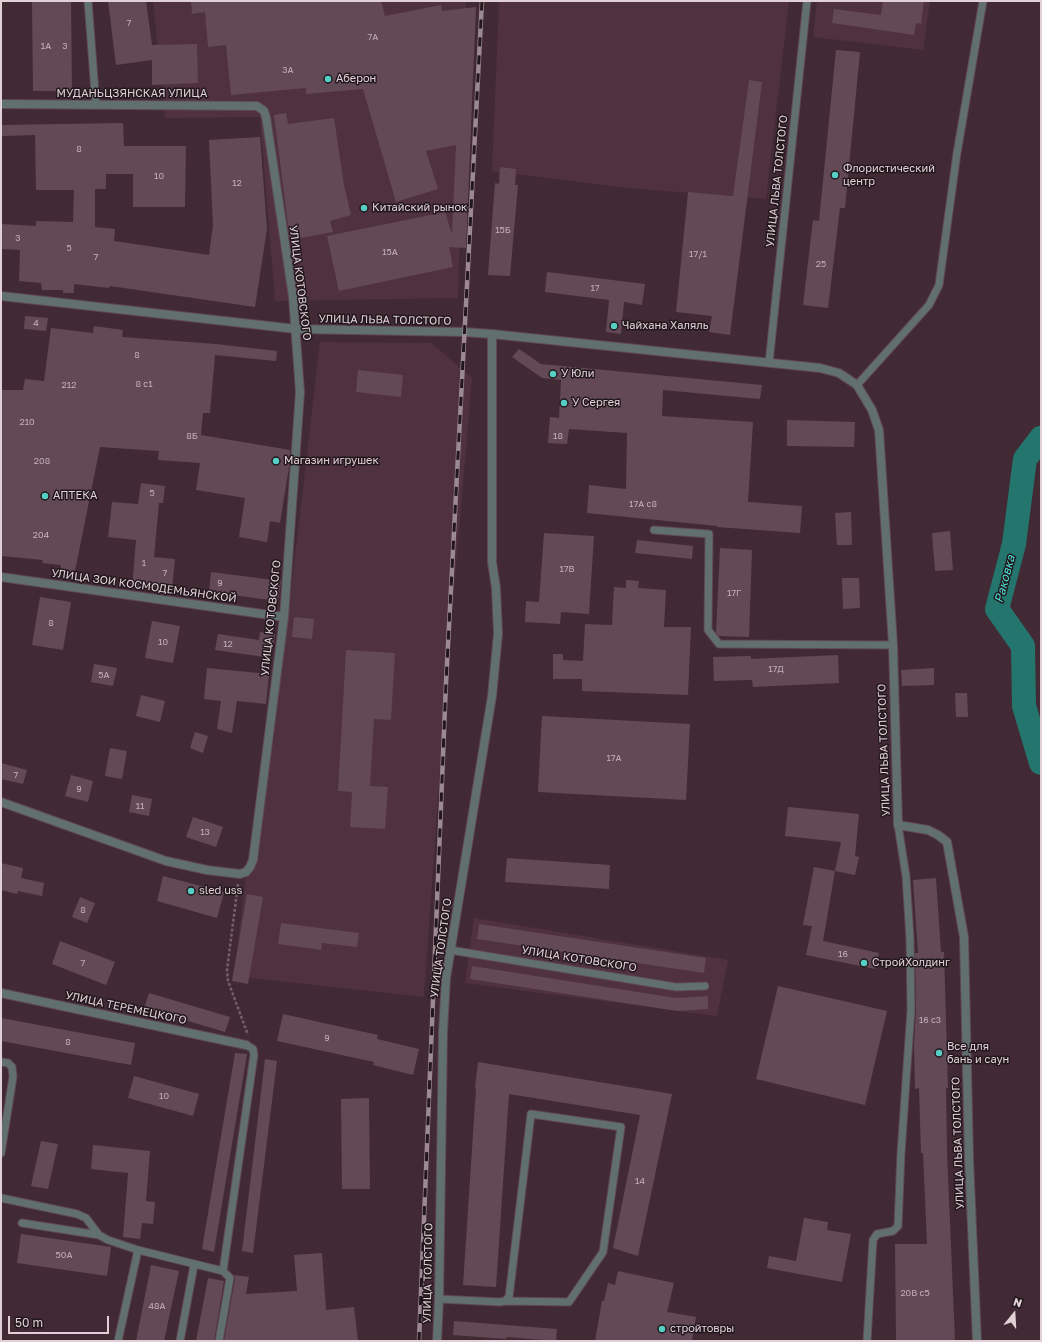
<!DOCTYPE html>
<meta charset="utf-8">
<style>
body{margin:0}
#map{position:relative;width:1042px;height:1342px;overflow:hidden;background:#422a35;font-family:"Golos Text",sans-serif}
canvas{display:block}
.frame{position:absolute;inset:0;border:2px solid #e1d1d7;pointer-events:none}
.north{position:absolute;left:994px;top:1294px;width:40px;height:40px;-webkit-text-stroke:3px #22171c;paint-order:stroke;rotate:18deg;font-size:11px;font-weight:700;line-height:16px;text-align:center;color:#e1d1d7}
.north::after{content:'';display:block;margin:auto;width:14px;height:18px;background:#e1d1d7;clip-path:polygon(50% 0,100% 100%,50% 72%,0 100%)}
.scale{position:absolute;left:8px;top:1316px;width:101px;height:18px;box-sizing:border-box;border:2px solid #e1d1d7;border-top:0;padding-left:5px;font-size:12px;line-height:14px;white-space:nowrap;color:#e1d1d7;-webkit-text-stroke:3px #22171c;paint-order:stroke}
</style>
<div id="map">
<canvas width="1042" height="1342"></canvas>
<div class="frame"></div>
<div class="north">N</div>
<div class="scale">50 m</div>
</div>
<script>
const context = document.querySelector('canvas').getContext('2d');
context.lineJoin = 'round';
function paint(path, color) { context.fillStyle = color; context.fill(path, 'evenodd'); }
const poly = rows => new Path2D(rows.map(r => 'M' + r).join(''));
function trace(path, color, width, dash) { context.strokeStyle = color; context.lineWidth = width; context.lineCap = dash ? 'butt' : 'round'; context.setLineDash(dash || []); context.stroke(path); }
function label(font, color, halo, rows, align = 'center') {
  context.font = font + ' "Golos Text",sans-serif'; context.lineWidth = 3; context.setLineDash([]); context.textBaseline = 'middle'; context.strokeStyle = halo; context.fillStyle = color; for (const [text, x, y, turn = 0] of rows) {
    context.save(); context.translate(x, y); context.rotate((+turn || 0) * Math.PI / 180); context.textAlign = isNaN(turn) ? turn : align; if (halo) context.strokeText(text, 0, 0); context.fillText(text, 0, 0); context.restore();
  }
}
paint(poly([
 [153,1,466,1,458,298,275,301,260,117,165,118],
 [499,1,789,1,766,199,629,188,492,171],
 [817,1,930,1,923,50,813,37],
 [320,342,431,343,472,378,446,683,424,997,234,976,250,844,273,745],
 [474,918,728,960,717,1016,465,983]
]), '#4f313f');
trace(poly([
 [1032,450,1041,450]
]), '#25756f', 4);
trace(poly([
 [1041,438,1025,459,1014,544,997,609,1023,646,1024,706,1041,763]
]), '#25756f', 24);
paint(poly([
 [32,1,71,1,72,91,33,91],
 [108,1,146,1,152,45,197,44,198,83,152,85,152,60,116,65],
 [191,1,381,1,385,16,441,5,442,11,476,7,466,248,449,247,453,267,339,291,327,236,445,212,452,234,456,145,426,151,438,189,396,202,363,89,306,94,306,88,231,95,226,45,208,47,205,12,192,14],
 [883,1,924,1,921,24,916,23,914,35,832,23,834,9,881,15],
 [836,50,860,52,845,208,840,208,828,308,803,305,813,220,819,221],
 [749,80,762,82,730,335,709,332,712,316,676,312,688,192,733,196],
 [286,113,288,124,334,118,344,185,351,215,330,221,333,232,290,240,274,115],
 [123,123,124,146,186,146,185,207,133,207,133,174,106,174,106,189,95,189,95,227,115,229,114,241,209,255,213,225,209,140,260,137,267,229,255,307,110,286,109,288,74,284,74,293,63,293,63,290,42,290,41,283,19,281,20,250,1,249,1,224,36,226,36,221,73,222,74,190,36,190,35,135,2,136,2,125],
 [500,167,516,169,515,185,518,185,510,276,488,275,495,183,499,184],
 [547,272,645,284,642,305,624,302,621,334,606,332,609,300,545,292],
 [25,316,48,318,46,331,24,329],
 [94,326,123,330,122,337,216,344,277,351,276,361,215,355,210,413,203,413,201,435,290,450,289,467,280,523,270,521,267,542,239,537,245,498,196,490,200,463,158,460,159,451,100,447,74,576,60,575,61,565,42,563,43,560,1,556,1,390,23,390,25,379,44,381,51,328,93,333],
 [519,349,541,364,762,385,760,399,663,390,662,416,753,422,748,502,802,506,800,533,717,527,717,526,587,513,589,485,626,489,627,433,569,429,567,444,548,443,550,417,559,418,561,380,542,378,512,357],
 [358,370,403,375,401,397,356,392],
 [787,420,855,422,854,447,787,446],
 [141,483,165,486,163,503,159,503,154,557,175,559,172,589,151,587,150,590,132,588,136,540,108,537,112,502,138,504],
 [851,512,852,545,837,545,835,513],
 [950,531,953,570,935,571,932,533],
 [544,533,594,536,589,614,561,612,560,624,525,622,526,601,539,602],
 [637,540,693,546,692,559,635,553],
 [720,548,752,550,749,637,719,636,716,633],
 [211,572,281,581,278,601,209,592],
 [842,578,859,578,860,608,843,609],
 [626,580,639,581,638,588,666,590,664,627,691,627,688,695,582,691,582,679,553,679,553,654,563,654,563,660,583,661,585,624,612,625,614,587,626,588],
 [40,597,71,602,63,650,32,645],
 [294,617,314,619,312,639,292,637],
 [152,621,180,626,173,663,145,658],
 [260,632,275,634,271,658,215,650,218,634,259,640],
 [346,650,395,653,391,720,374,719,370,786,388,787,385,829,350,827,352,792,338,791],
 [838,655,839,683,753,687,752,680,714,681,713,657,751,656,751,659],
 [94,664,117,668,113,686,91,682],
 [207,668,269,674,266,704,237,701,232,733,217,729,221,701,204,699],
 [934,668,934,685,902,686,901,670],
 [955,693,967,693,968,717,956,717],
 [141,695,165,701,160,722,136,716],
 [542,716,690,724,686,800,538,792],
 [195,732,208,736,203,753,190,748],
 [110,748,127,751,122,779,105,776],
 [1,763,27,770,23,784,1,779],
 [71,775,93,781,88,802,65,796],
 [132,795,152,799,149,816,129,812],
 [788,807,859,814,855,856,859,857,855,875,835,871,841,842,785,836],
 [193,817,223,827,216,847,186,837],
 [507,858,610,865,609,889,505,882],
 [1,863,23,868,21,878,44,883,42,896,18,891,17,894,1,890],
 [814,867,835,871,823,941,879,953,875,969,806,955,812,926,803,925],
 [163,876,224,892,217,918,157,901],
 [936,878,941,952,944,952,948,1088,946,1088,947,1152,955,1341,896,1341,895,1244,927,1244,923,1153,921,1153,919,1088,915,1089,914,1045,916,1010,915,953,918,953,913,880],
 [247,894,263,897,248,984,232,981],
 [80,897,95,903,87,923,72,917],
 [281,923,359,933,357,947,322,943,321,950,278,944],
 [479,924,706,958,704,973,477,939],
 [60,941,115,962,106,985,52,964],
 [472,966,676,998,708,996,708,1009,677,1011,470,979],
 [778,986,887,1011,865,1105,756,1079],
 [149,993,230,1017,225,1032,144,1008],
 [283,1014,378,1035,377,1039,419,1049,413,1075,373,1065,374,1062,277,1041],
 [1,1018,135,1043,131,1065,1,1041],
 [235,1053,247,1054,214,1252,202,1249],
 [265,1059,277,1061,253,1253,242,1251],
 [478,1062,672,1094,638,1256,613,1248,640,1115,509,1094,496,1287,463,1285,476,1089,475,1088],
 [134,1076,199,1094,193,1116,128,1098],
 [369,1098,370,1189,342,1189,341,1099],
 [41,1141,58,1144,48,1189,31,1186],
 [93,1145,150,1151,146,1201,155,1202,153,1224,142,1223,140,1239,123,1237,128,1173,91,1169],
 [804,1218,828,1222,827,1230,851,1234,842,1282,767,1268,769,1256,796,1261],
 [21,1234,111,1247,107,1276,17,1263],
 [322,1253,326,1310,354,1307,358,1341,224,1341,235,1279,234,1275,249,1277,246,1294,297,1291,294,1255],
 [151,1265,179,1271,164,1341,136,1341],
 [618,1271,674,1283,667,1312,696,1317,692,1341,595,1341,602,1301,604,1301,608,1283,615,1285],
 [208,1278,224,1281,214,1341,196,1341],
 [454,1321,557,1329,556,1341,507,1337,506,1339,453,1335]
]), '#634955');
const lane = poly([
 [88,1,96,105],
 [769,363,807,1],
 [857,385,929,305,939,285,957,153,983,1],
 [654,530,709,534,708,630,719,644,893,645],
 [450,950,676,987,705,986],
 [1,1062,8,1063,12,1067,13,1077,1,1153],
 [1,1198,77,1214,86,1218,99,1235],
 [22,1223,99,1235,108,1240,138,1250,223,1271,230,1278,219,1341],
 [223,1271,254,1055,253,1049,246,1045],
 [439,1299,500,1302,505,1301,509,1297,531,1114,621,1127,603,1252,569,1302,505,1301],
 [118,1341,138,1250],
 [180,1341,194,1265],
 [867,1341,873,1240,877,1234,893,1231,898,1226,901,1153,911,1010,910,939,906,876,898,825]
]);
const street = poly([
 [1,104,257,106,264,111,266,117,293,297,300,392,284,617,253,860,250,867,246,872,240,874,207,870,166,861,1,802],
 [1,296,296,329,464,332,492,334,820,368,839,373,857,385,872,410,879,430,893,645,898,825,928,830,938,835,947,842,964,937,969,1159,977,1341],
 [1,577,284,617],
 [1,993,246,1045],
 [437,1341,439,1299,443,1032,446,978,492,696,498,634,496,588,492,562,492,334]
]);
trace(lane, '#5f4852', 9);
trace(street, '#5f4852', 10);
trace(poly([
 [238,884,227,970,228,981,248,1035]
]), '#756069', 2.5, [3, 2]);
trace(lane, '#61706e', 7);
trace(street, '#61706e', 8);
const rail = poly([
 [419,1341,446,683,482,1]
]);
trace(rail, '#9c8991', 4.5);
trace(rail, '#22171c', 3, [9]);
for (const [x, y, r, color] of [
 [328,79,4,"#56cec4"],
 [835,175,4,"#56cec4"],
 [364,208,4,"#56cec4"],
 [614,326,4,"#56cec4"],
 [553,374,4,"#56cec4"],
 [564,403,4,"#56cec4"],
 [276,461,4,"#56cec4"],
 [45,496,4,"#56cec4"],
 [191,891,4,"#56cec4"],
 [864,963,4,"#56cec4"],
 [939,1053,4,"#56cec4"],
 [662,1329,4,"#56cec4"]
]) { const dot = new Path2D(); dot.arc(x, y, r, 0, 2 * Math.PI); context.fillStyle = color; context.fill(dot); trace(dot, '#22171c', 1.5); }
label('9px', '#c2afb6', null, [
 ["7",129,23],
 ["7А",373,37],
 ["1А",46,46],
 ["3",65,46],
 ["3А",288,70],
 ["8",79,149],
 ["10",159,176],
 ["12",237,183],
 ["15Б",503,230],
 ["3",18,238],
 ["5",69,248],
 ["15А",390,252],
 ["17/1",698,254],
 ["7",96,257],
 ["25",821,264],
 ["17",595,288],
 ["4",36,323],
 ["8",137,355],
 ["8 с1",144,384],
 ["212",69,385],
 ["210",27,422],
 ["8Б",192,436],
 ["18",558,436],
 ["208",42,461],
 ["5",152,493],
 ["17А с8",643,504],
 ["204",41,535],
 ["1",144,563],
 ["17В",567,569],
 ["7",165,573],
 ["9",220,583],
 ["17Г",734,593],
 ["8",51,623],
 ["10",163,642],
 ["12",228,644],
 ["17Д",776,669],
 ["5А",104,675],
 ["17А",614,758],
 ["7",16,775],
 ["9",79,789],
 ["11",140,806],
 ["13",205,832],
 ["8",83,910],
 ["16",843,954],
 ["7",83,963],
 ["16 с3",930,1020],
 ["9",327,1038],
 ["8",68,1042],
 ["10",164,1096],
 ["14",640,1181],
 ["50А",64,1255],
 ["20В с5",915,1293],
 ["48А",157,1306]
]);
label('11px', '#e1d1d7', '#22171c', [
 ["Аберон",336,79],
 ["Флористический",843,169],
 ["центр",843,182],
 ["Китайский рынок",372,208],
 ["Чайхана Халяль",622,326],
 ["У Юли",561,374],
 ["У Сергея",572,403],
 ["Магазин игрушек",284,461],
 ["АПТЕКА",53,496],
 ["sled uss",199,891],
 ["СтройХолдинг",872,963],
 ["Все для",947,1047],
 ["бань и саун",947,1060],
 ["стройтовры",670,1329]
], 'left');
label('11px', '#e1d1d7', '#22171c', [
 ["МУДАНЬЦЗЯНСКАЯ УЛИЦА",132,94],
 ["УЛИЦА ЛЬВА ТОЛСТОГО",777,181,-84],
 ["УЛИЦА КОТОВСКОГО",300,283,83],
 ["УЛИЦА ЛЬВА ТОЛСТОГО",385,320,1],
 ["УЛИЦА ЗОИ КОСМОДЕМЬЯНСКОЙ",144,586,8],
 ["УЛИЦА КОТОВСКОГО",271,618,-84],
 ["УЛИЦА ЛЬВА ТОЛСТОГО",884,750,-92],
 ["УЛИЦА ТОЛСТОГО",441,948,-82],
 ["УЛИЦА КОТОВСКОГО",579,959,9],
 ["УЛИЦА ТЕРЕМЕЦКОГО",126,1008,12],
 ["УЛИЦА ЛЬВА ТОЛСТОГО",958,1143,-92],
 ["УЛИЦА ТОЛСТОГО",428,1273,-89]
]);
label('italic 12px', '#4ce2d7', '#22171c', [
 ["Раковка",1005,579,-75]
]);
</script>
